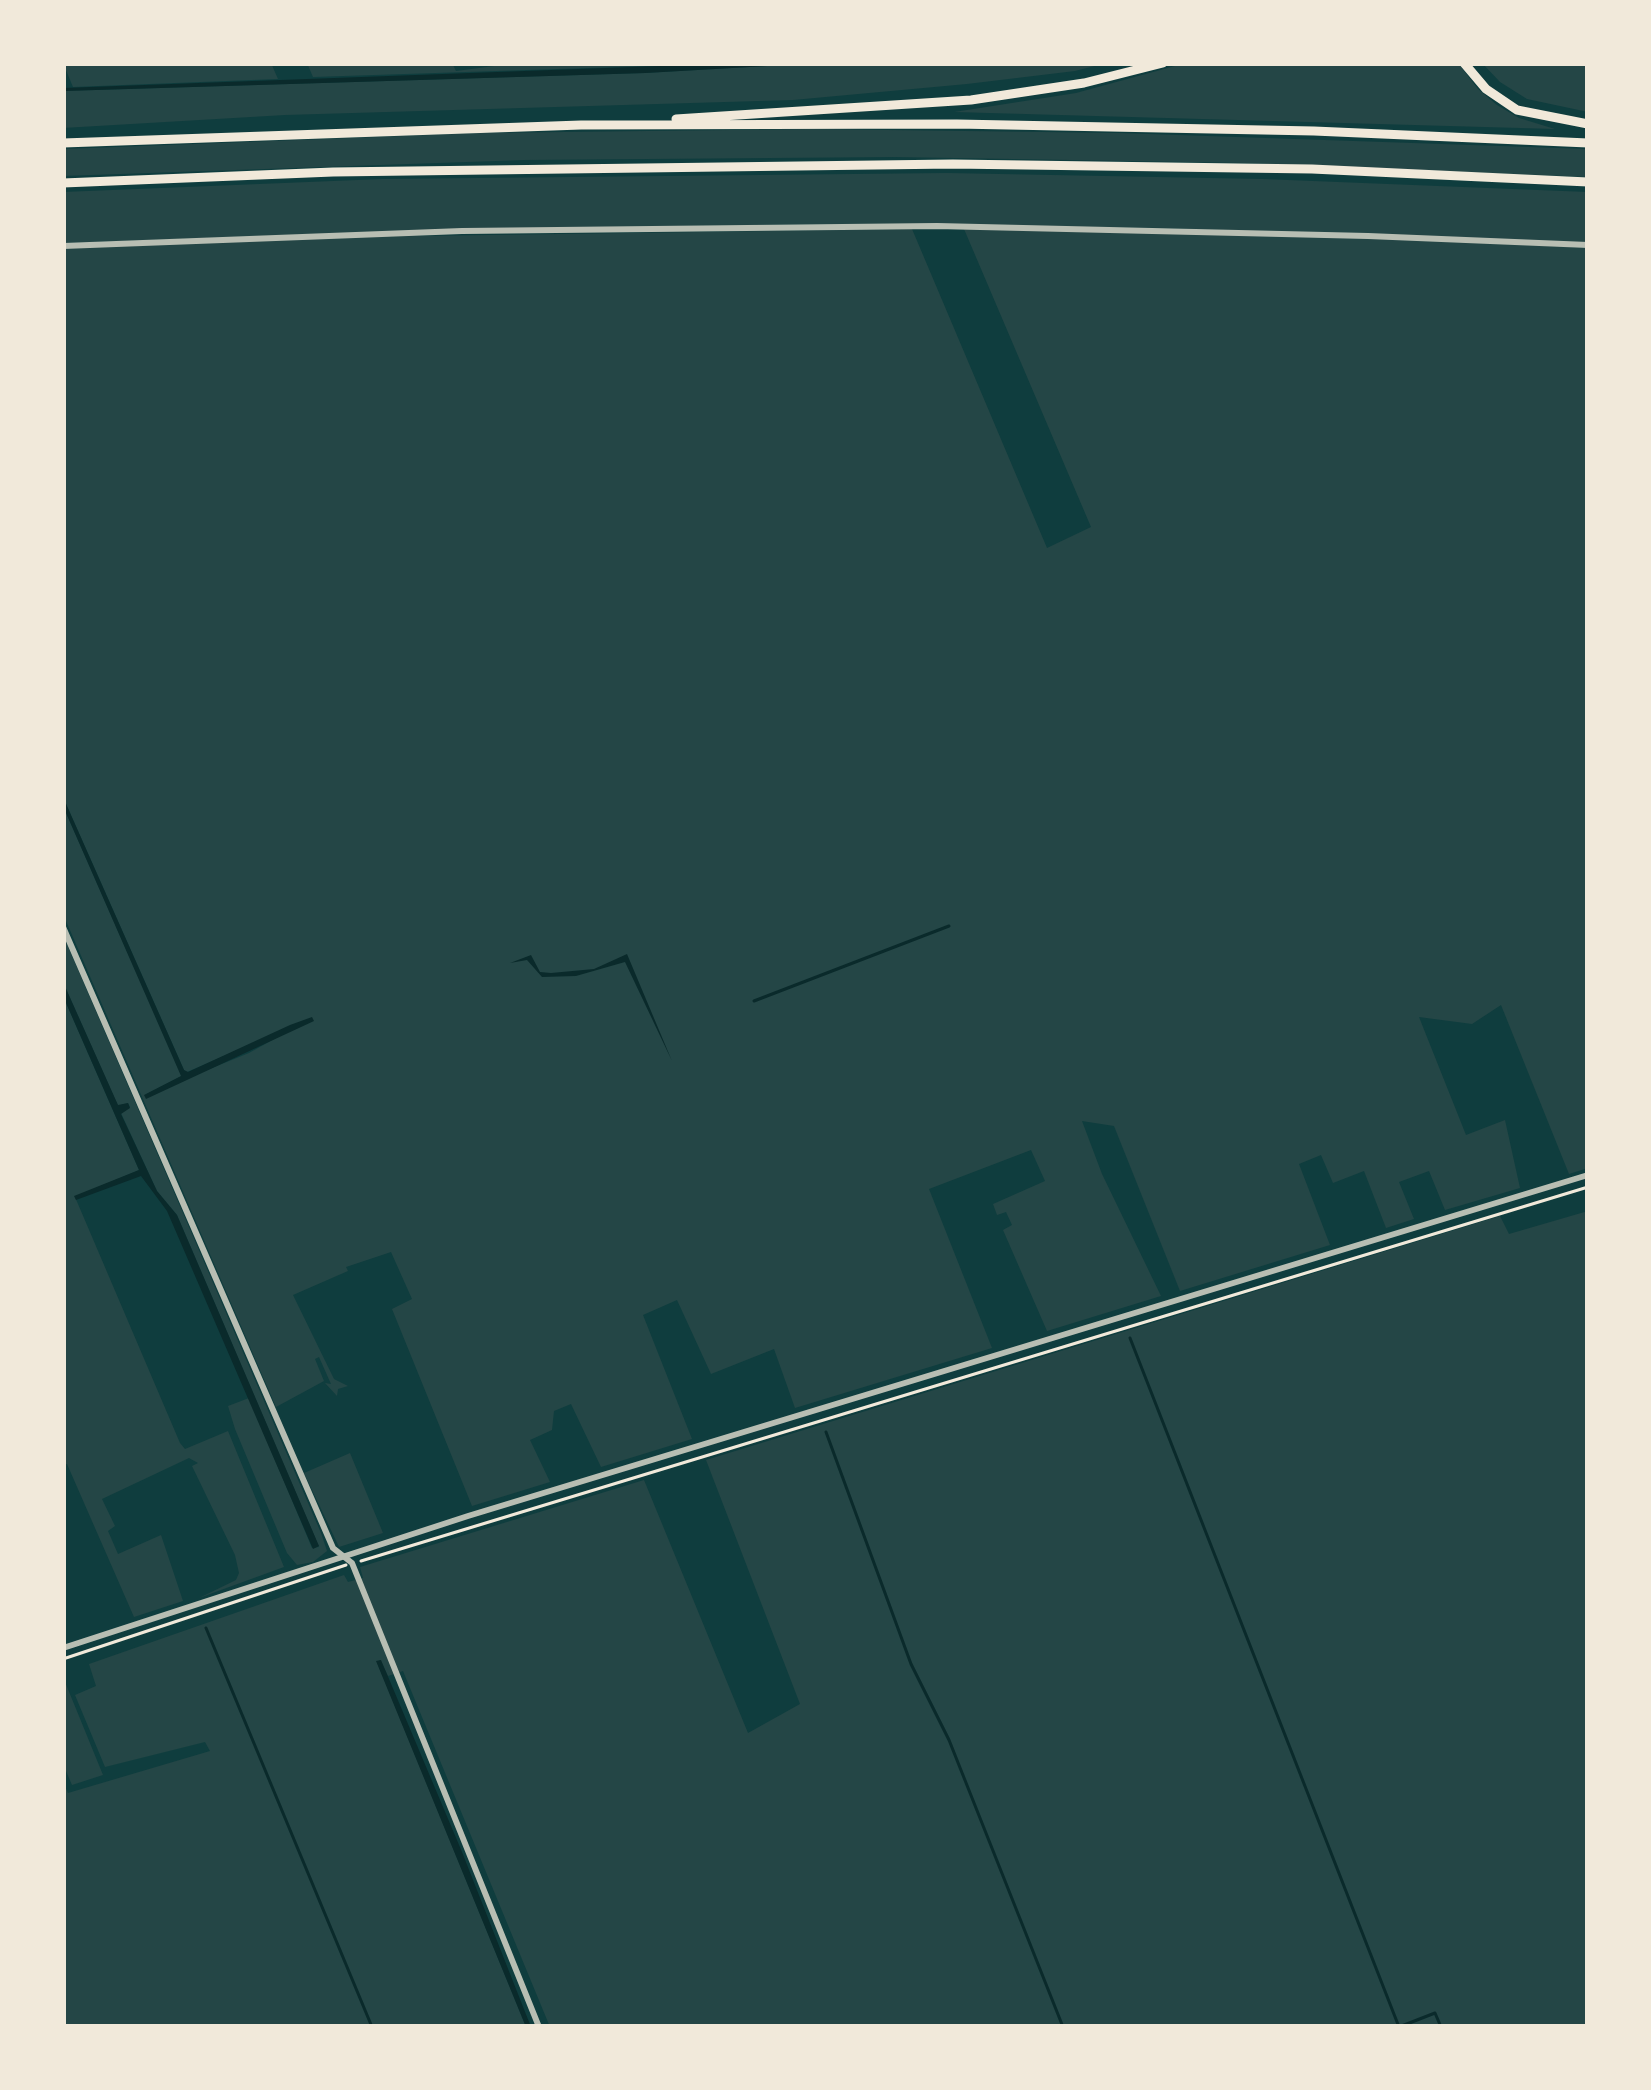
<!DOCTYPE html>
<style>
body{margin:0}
#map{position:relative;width:1651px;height:2090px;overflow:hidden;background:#0f3d3e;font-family:"Nunito Sans",sans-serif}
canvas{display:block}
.frame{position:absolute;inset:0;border:66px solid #f1e9da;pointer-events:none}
</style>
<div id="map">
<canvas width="1651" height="2090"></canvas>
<div class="frame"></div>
</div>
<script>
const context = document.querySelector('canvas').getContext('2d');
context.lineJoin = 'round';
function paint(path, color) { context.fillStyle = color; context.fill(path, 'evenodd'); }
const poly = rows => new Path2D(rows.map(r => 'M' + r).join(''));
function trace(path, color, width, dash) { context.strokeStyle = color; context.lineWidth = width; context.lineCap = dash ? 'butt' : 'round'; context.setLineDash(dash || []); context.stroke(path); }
paint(poly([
 [63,63,271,63,278,79,73,87],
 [307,63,452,63,456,71,494,66,494,63,742,63,313,77],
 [819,63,1106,63,1075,71,967,84,793,100,285,115,63,128,63,91,645,73],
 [1186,63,1458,63,1478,89,1497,105,1519,118,1555,129,954,112,1076,93],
 [1482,63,1588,63,1588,112,1527,99,1500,82],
 [812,129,1120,133,1588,149,1588,177,1243,163,895,157,525,160,63,176,63,149,481,133],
 [947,173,1263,179,1588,192,1588,243,1166,228,825,224,465,229,63,243,63,192,382,179],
 [912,229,1047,548,1091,527,964,229,1360,237,1588,248,1588,1168,1569,1174,1501,1005,1472,1024,1419,1017,1466,1135,1505,1120,1520,1188,1445,1210,1429,1171,1399,1182,1414,1219,1386,1228,1364,1171,1333,1183,1321,1155,1299,1164,1330,1245,1180,1291,1114,1126,1082,1121,1102,1174,1161,1296,1047,1331,1003,1230,1012,1225,1006,1212,997,1215,993,1204,1045,1181,1031,1150,929,1189,992,1348,795,1408,774,1349,711,1374,677,1300,643,1315,692,1439,601,1467,571,1404,554,1411,552,1430,530,1440,550,1482,472,1506,392,1309,412,1299,391,1252,346,1267,348,1271,293,1295,334,1379,348,1386,338,1389,337,1396,325,1383,331,1384,319,1357,315,1359,324,1381,276,1407,63,914,63,806,182,1076,145,1095,249,1053,312,1018,187,1072,184,1070,63,797,63,248,345,237],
 [63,935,321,1533,327,1551,313,1562,297,1565,287,1553,235,1429,228,1406,249,1398,312,1548,319,1547,177,1215,157,1191,121,1113,130,1107,128,1103,118,1106,63,982],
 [63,996,139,1170,75,1197,180,1443,185,1449,228,1431,284,1567,199,1598,236,1580,239,1573,235,1555,192,1466,198,1463,189,1458,102,1499,115,1526,108,1531,118,1554,161,1535,183,1601,134,1617,67,1464,63,1465],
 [1588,1211,1588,2027,550,2027,403,1671,388,1676,380,1660,377,1662,526,2027,63,2027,63,1782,68,1793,210,1751,205,1742,105,1767,75,1695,96,1686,89,1664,344,1575,348,1582,363,1578,360,1567,644,1480,748,1733,800,1704,706,1460,1500,1216,1509,1234],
 [350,1453,383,1533,339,1547,304,1473],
 [63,1677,103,1775,72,1785,63,1764]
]), '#244646');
paint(poly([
 [742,63,819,63,645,73,63,91,63,88],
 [63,797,184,1070,188,1072,290,1025,312,1017,314,1021,146,1099,144,1095,181,1076,63,806],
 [627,954,672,1061,625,962,576,976,542,977,527,960,510,963,531,955,540,972,551,973,594,969],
 [63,982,118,1105,128,1103,130,1108,121,1114,157,1191,177,1215,319,1546,313,1549,167,1211,141,1176,76,1200,74,1196,139,1170,63,996],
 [381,1660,462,1852,531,2027,526,2027,376,1661]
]), '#0a2a2b');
trace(poly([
 [754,1001,949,926],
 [1130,1338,1399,2027,1435,2013,1441,2027],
 [826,1432,911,1664,949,1740,1063,2027],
 [206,1628,372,2027]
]), '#0a2a2b', 3);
trace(poly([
 [361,1561,1588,1187],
 [63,1659,346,1565]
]), '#f1e9da', 3);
trace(poly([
 [63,246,462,231,937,226,1368,236,1588,245],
 [63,927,333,1548,352,1563,539,2027]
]), '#b8beb3', 6);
trace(poly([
 [63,1648,468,1516,1588,1175]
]), '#b8beb3', 6);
trace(poly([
 [1464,63,1486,89,1517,110,1588,124],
 [676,119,971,100,1084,83,1163,63],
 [63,143,581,125,957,124,1314,131,1588,143],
 [63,183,333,172,953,164,1312,169,1588,182]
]), '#f1e9da', 9);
</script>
